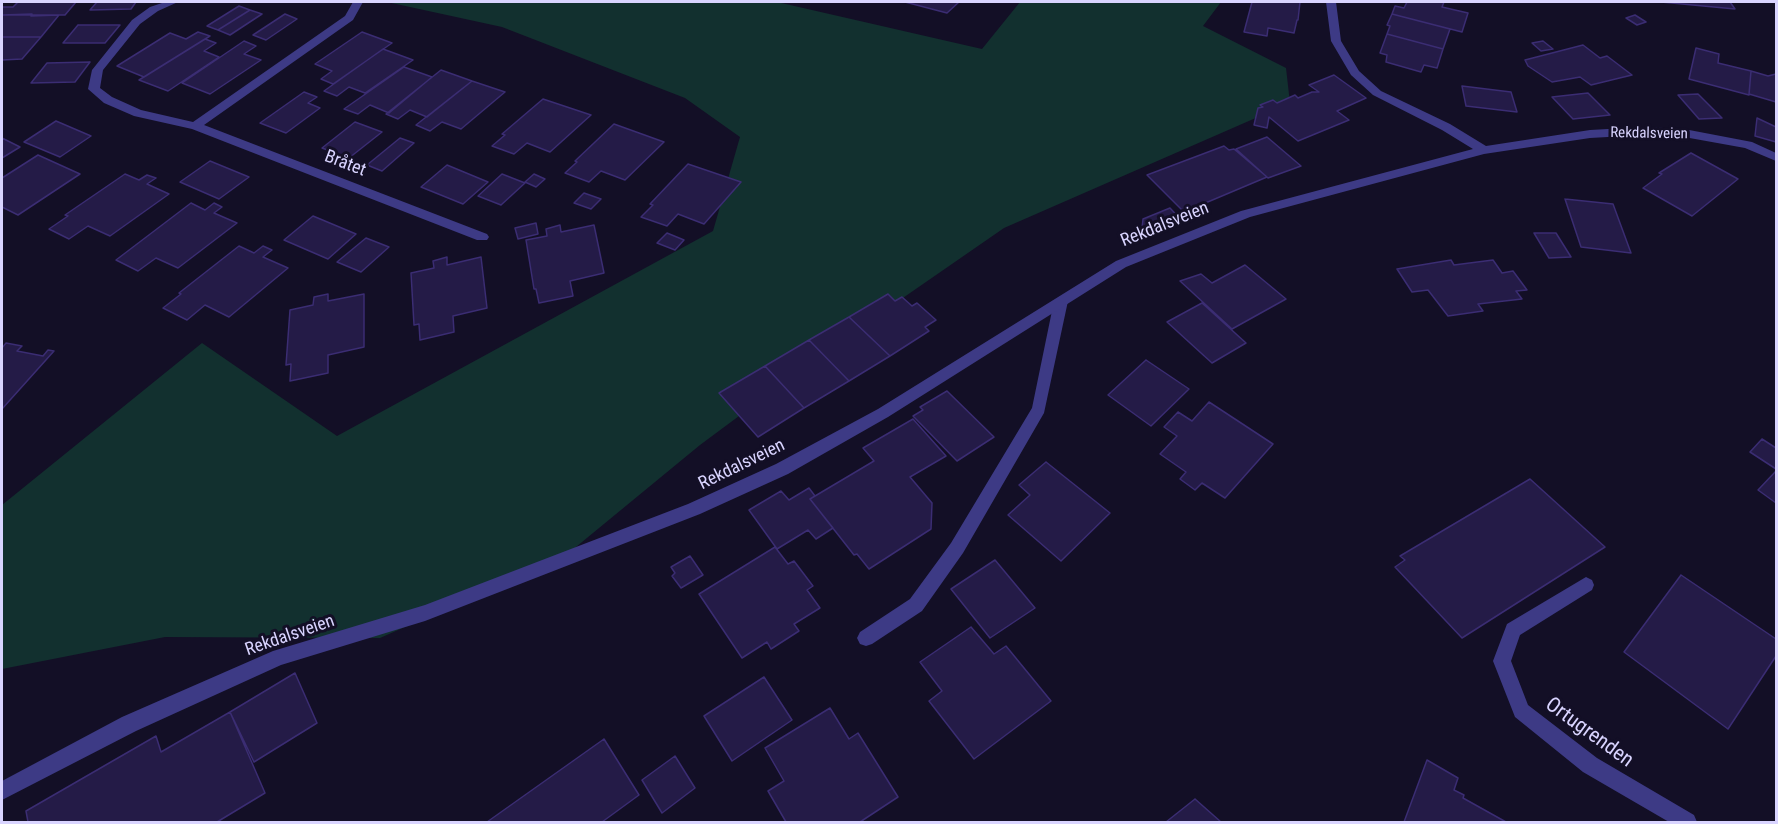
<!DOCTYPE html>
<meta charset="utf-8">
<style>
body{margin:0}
#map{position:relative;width:1778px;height:824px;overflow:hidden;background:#130f26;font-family:"Roboto Condensed",sans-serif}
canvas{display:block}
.frame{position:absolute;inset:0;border:3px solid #d9d4ff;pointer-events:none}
</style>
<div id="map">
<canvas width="1778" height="824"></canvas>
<div class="frame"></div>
</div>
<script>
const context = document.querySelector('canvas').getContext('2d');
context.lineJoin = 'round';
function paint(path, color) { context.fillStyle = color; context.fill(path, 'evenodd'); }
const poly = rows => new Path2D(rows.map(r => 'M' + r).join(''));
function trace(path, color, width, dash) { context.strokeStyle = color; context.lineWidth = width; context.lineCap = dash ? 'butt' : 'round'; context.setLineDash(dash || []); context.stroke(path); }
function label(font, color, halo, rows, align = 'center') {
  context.font = font + ' "Roboto Condensed",sans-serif'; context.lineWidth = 6; context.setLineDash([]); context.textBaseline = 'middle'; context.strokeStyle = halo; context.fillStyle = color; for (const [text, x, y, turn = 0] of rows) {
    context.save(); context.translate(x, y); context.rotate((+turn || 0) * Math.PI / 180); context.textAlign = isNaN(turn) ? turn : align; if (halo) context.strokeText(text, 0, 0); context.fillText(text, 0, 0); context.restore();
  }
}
paint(poly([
 [387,2,777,2,982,49,1020,2,1221,2,1203,26,1286,68,1290,103,1004,228,832,347,700,445,565,556,380,638,165,637,2,669,2,505,202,343,337,436,713,231,740,137,685,98,502,27]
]), '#12302f');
const building = poly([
 [18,2,76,2,65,15,2,15,2,7,13,7,18,2],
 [97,2,136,2,131,9,90,10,97,2],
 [905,2,959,2,947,13,905,2],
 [1252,2,1300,2,1298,20,1297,20,1294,33,1268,28,1267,36,1244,32,1252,2],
 [1407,2,1444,2,1442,7,1468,13,1462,32,1392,14,1395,6,1404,8,1407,2],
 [1661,2,1730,2,1735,9,1661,2],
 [239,6,250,10,218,30,207,26,239,6],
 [250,10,262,14,230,35,218,30,250,10],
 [285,14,297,19,266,40,253,35,285,14],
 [1392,14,1450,29,1443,49,1387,34,1390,26,1387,25,1392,14],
 [2,15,32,14,31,16,59,15,41,37,2,37,2,15],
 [1635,15,1646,22,1637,25,1626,18,1635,15],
 [78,25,120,25,105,43,63,43,78,25],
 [198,32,210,36,144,77,117,66,170,33,186,39,198,32],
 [362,32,392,43,333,84,321,79,332,71,315,64,362,32],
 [1387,34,1443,49,1437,68,1424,65,1421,72,1386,62,1387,55,1380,53,1387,34],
 [2,37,41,37,22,59,2,60,2,37],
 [205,39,216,43,204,51,219,57,168,91,139,80,205,39],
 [244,41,256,46,244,54,261,60,210,94,182,83,244,41],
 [1543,41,1553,49,1541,51,1532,43,1543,41],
 [1583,45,1600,58,1607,56,1632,75,1591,85,1580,77,1552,82,1528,66,1525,60,1583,45],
 [1696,48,1719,54,1718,63,1751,71,1749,95,1689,79,1696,48],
 [383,49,413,60,365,93,349,87,337,96,324,91,383,49],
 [90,62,75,82,31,83,47,63,90,62],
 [404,67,432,77,389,113,370,105,358,114,344,109,404,67],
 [441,70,472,81,427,117,410,110,398,119,386,114,441,70],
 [1751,71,1768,76,1776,74,1776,102,1749,94,1751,71],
 [1334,75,1366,98,1337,111,1349,120,1298,141,1269,117,1267,128,1254,125,1258,108,1263,107,1260,105,1273,100,1277,103,1295,95,1298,98,1312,92,1319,92,1309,85,1334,75],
 [472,81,505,92,461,129,442,122,430,131,416,125,472,81],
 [1462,86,1511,92,1517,112,1466,106,1462,86],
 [304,92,317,97,308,103,320,108,286,133,260,123,304,92],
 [1588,93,1610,115,1573,119,1552,97,1588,93],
 [1698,94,1722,118,1699,119,1678,95,1698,94],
 [543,99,591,115,550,152,527,143,514,154,492,146,505,135,502,134,543,99],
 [1757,118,1776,127,1776,142,1755,136,1757,118],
 [56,121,91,136,60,157,24,142,56,121],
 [355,122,382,132,349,158,322,148,355,122],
 [614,124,664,142,625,180,601,171,589,182,565,173,577,162,575,161,614,124],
 [1267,137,1301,166,1268,178,1236,149,1267,137],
 [2,138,20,147,2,158,2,138],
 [400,138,414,143,382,171,367,165,400,138],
 [1224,146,1229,150,1234,149,1267,177,1184,212,1147,175,1224,146],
 [1691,153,1738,179,1692,216,1643,188,1662,174,1659,173,1691,153],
 [38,155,80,174,18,215,2,207,2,178,38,155],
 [210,161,249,177,219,199,180,182,210,161],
 [688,164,741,182,704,224,678,214,667,226,641,217,653,205,650,204,688,164],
 [447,165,488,182,463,204,421,187,447,165],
 [125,174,139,180,147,175,156,178,147,184,169,194,110,236,88,226,69,239,49,229,68,216,65,215,125,174],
 [502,174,525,183,501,205,478,196,502,174],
 [534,174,545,179,536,187,525,182,534,174],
 [584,193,601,199,591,209,574,203,584,193],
 [1565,199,1613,204,1631,253,1581,247,1565,199],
 [191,203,205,210,214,203,222,207,214,213,237,223,178,268,156,258,138,271,116,260,191,203],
 [1170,208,1182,221,1141,238,1143,219,1170,208],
 [313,216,356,234,328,259,284,240,313,216],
 [536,223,538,234,518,239,515,228,536,223],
 [560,225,561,232,594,225,604,273,570,281,573,296,539,303,536,289,534,289,526,240,547,236,546,229,560,225],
 [667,233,684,240,675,250,657,243,667,233],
 [1534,233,1556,233,1571,257,1549,258,1534,233],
 [366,238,389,247,361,272,337,262,366,238],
 [239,246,254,253,263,246,272,250,263,257,288,268,229,317,205,305,187,320,163,308,181,294,179,293,239,246],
 [447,257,447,265,481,257,487,308,453,316,454,332,420,340,419,324,414,325,411,273,434,268,433,261,447,257],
 [1451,260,1454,265,1493,260,1502,273,1513,271,1527,290,1516,291,1522,299,1478,304,1483,311,1448,316,1428,290,1412,292,1397,269,1451,260],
 [1245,265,1286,299,1232,329,1180,281,1201,274,1212,283,1245,265],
 [328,294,328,301,364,294,364,347,328,355,328,373,290,381,291,364,286,365,290,310,313,305,314,297,328,294],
 [888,294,895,301,902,297,912,306,917,303,936,320,925,327,929,331,890,356,849,317,888,294],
 [1202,303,1246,343,1212,363,1167,322,1202,303],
 [849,317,890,356,849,381,809,340,849,317],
 [809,340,849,381,804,408,765,366,809,340],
 [6,343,22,346,17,351,43,356,48,350,54,351,2,409,2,348,6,343],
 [1146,360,1189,389,1151,426,1108,395,1146,360],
 [765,366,804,408,758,437,719,393,765,366],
 [947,391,994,437,957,461,913,416,923,410,920,407,947,391],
 [1209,402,1273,444,1225,498,1202,483,1195,490,1180,479,1186,472,1160,454,1177,436,1164,427,1178,412,1192,421,1209,402],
 [913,419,946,456,910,477,932,503,931,529,869,569,857,554,854,555,810,499,874,461,863,448,913,419],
 [1762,439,1776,448,1776,469,1750,452,1762,439],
 [1046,462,1110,513,1061,561,1008,515,1030,495,1019,485,1046,462],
 [1776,471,1776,503,1758,490,1776,471],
 [1530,479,1605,547,1462,638,1395,567,1405,560,1400,556,1530,479],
 [809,488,815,496,810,499,833,528,816,539,808,530,777,549,749,510,781,491,789,500,809,488],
 [775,547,788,564,794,561,813,586,807,590,820,608,794,624,799,631,771,649,767,642,742,658,699,594,775,547],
 [690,556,703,575,681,588,672,576,675,573,671,567,690,556],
 [995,560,1035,608,990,638,951,589,995,560],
 [1681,575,1776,639,1776,656,1728,729,1624,652,1681,575],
 [971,627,994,654,1006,646,1051,701,974,759,929,701,942,691,920,662,971,627],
 [295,673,317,723,254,762,230,712,295,673],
 [764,677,792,720,732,761,704,716,764,677],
 [830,708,849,739,858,733,898,797,860,822,786,822,768,791,784,781,765,748,830,708],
 [230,712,265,793,217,822,28,822,26,811,156,736,161,752,230,712],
 [604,739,639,795,602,822,487,822,604,739],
 [675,756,695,788,662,813,642,780,675,756],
 [1427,760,1458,778,1454,790,1464,795,1463,798,1506,822,1404,822,1427,760],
 [1195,799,1221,822,1166,822,1195,799]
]);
paint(building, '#241b47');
trace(building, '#3b2d73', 1.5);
paint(poly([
 [165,2,178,2,158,11,140,24,103,70,100,88,112,97,141,110,193,122,345,16,353,2,363,2,353,20,204,125,487,234,489,237,487,240,477,240,192,129,134,116,104,103,88,89,92,70,132,20,150,7,165,2],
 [1061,296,1068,301,1044,413,963,553,922,611,872,644,866,646,860,644,857,638,860,632,910,599,951,543,1032,408,1054,301,1061,296]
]), '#3d3a85');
paint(poly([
 [1326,2,1336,2,1341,41,1359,71,1381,91,1450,124,1486,146,1590,130,1644,127,1684,129,1752,142,1776,153,1776,161,1745,148,1684,137,1644,135,1590,138,1484,154,1250,217,1126,267,888,417,788,474,700,514,425,621,281,665,136,731,2,800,2,781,122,717,273,651,425,605,688,504,776,464,878,409,1116,261,1241,211,1473,149,1442,130,1373,95,1351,75,1331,41,1326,2],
 [1586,577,1592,580,1594,585,1592,590,1520,635,1511,661,1528,705,1597,758,1694,815,1697,822,1669,822,1583,772,1515,717,1493,661,1507,624,1586,577]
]), '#3d3a85');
label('15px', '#d9d4ff', '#130f26', [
 ["Rekdalsveien",1649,134,1]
]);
label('18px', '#d9d4ff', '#130f26', [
 ["Bråtet",345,164,21],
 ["Rekdalsveien",1165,225,-22],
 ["Rekdalsveien",742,465,-26],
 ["Rekdalsveien",290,636,-19]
]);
label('21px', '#d9d4ff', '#130f26', [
 ["Ortugrenden",1589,733,36]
]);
</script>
